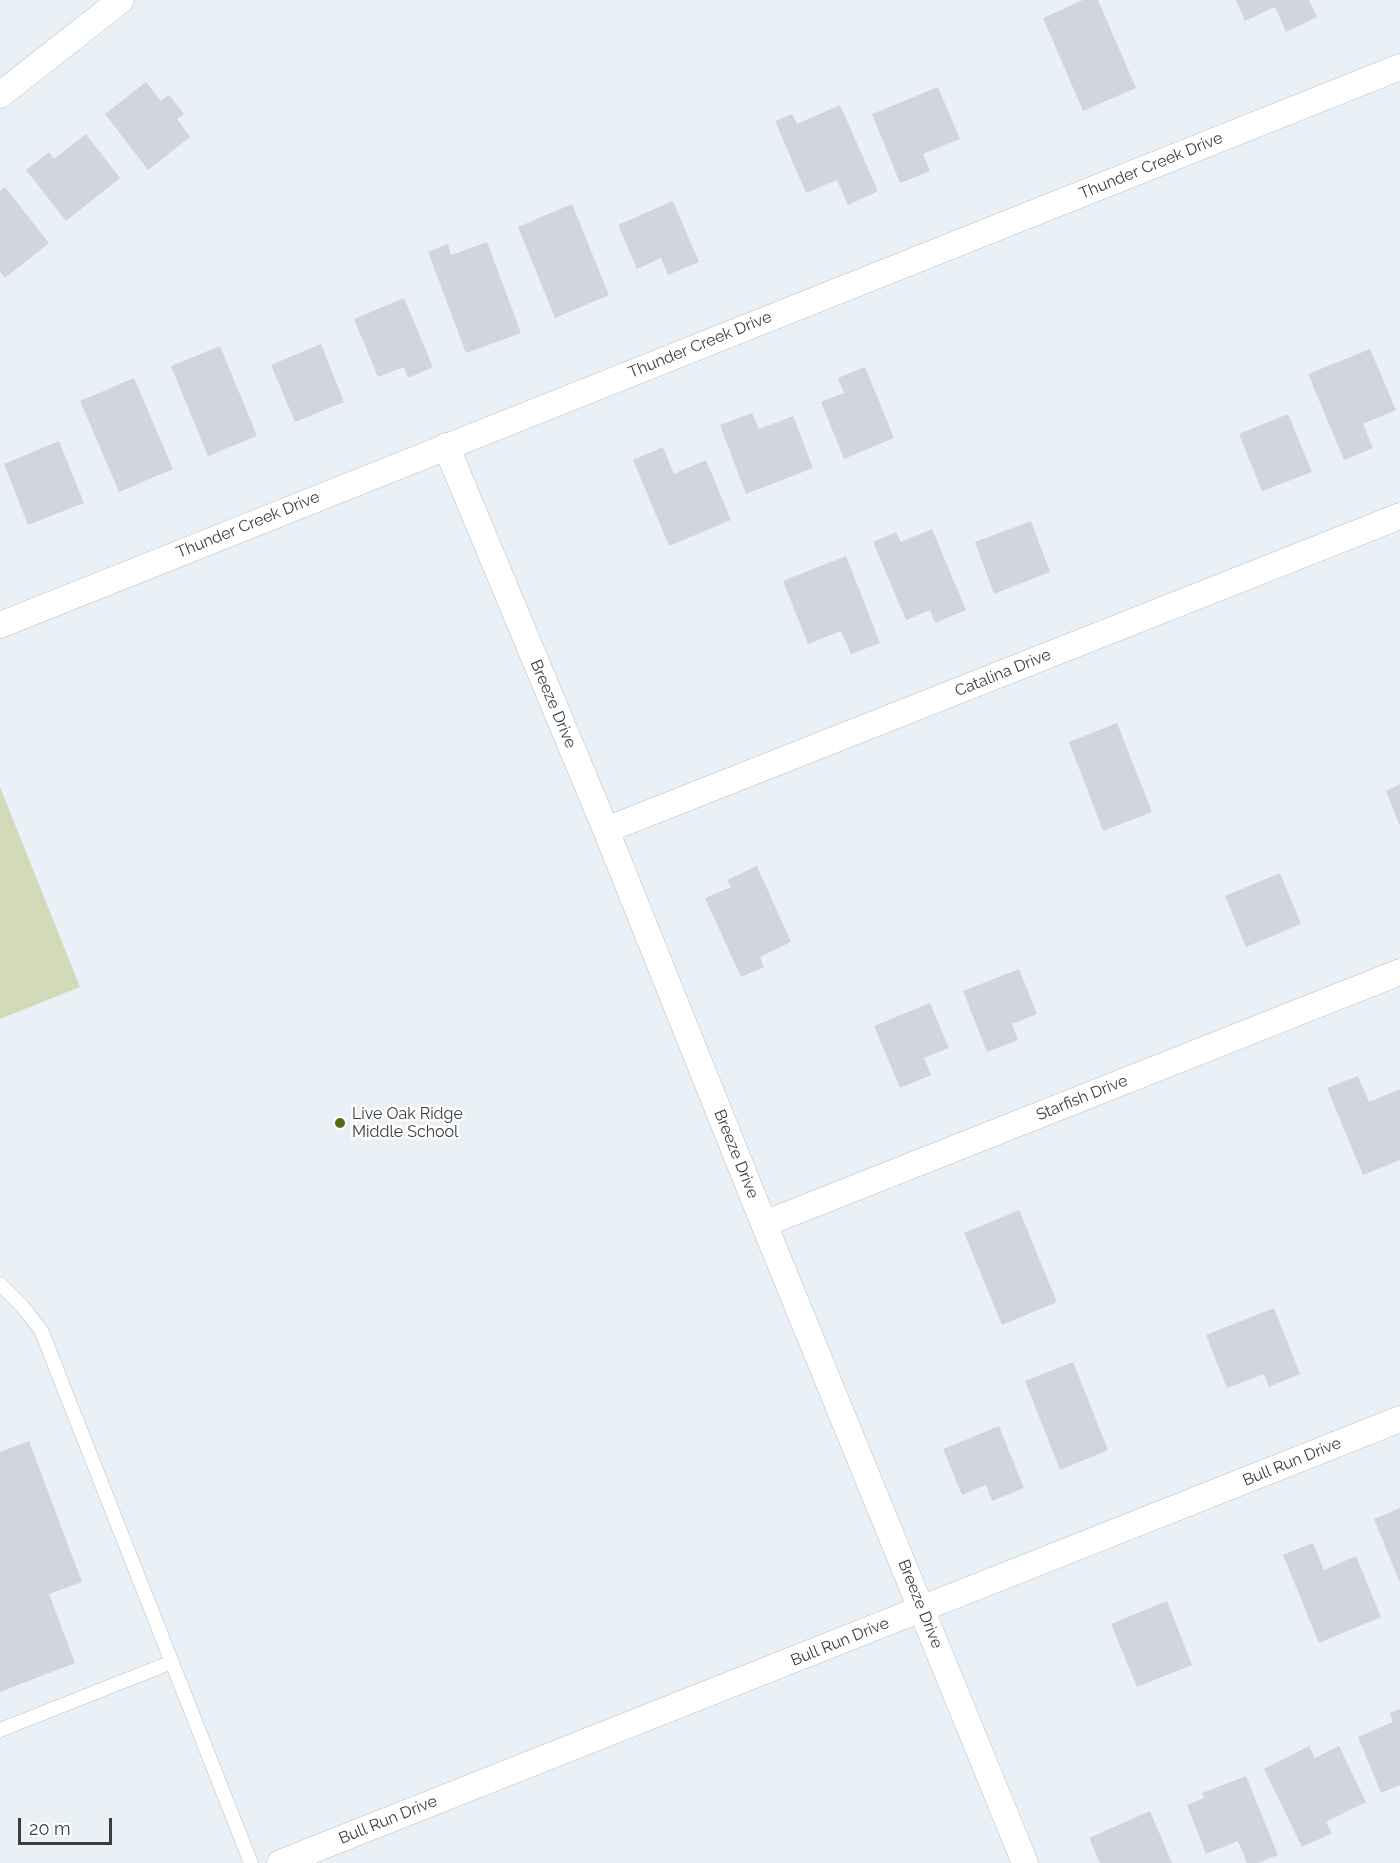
<!DOCTYPE html>
<style>
body{margin:0}
#map{position:relative;width:1400px;height:1863px;overflow:hidden;background:#eaf1f6;font-family:Raleway,sans-serif}
canvas{display:block}
.scale{position:absolute;left:18px;top:1818px;width:94px;height:27px;box-sizing:border-box;border:3px solid #3a3d3f;border-top:0;padding-left:8px;font-size:18px;line-height:21px;white-space:nowrap;color:#3a3d3f;-webkit-text-stroke:4px #fff;paint-order:stroke}
</style>
<div id="map">
<canvas width="1400" height="1863"></canvas>
<div class="scale">20 m</div>
</div>
<script>
const context = document.querySelector('canvas').getContext('2d');
context.lineJoin = 'round';
function paint(path, color) { context.fillStyle = color; context.fill(path, 'evenodd'); }
const poly = rows => new Path2D(rows.map(r => 'M' + r).join(''));
function trace(path, color, width, dash) { context.strokeStyle = color; context.lineWidth = width; context.lineCap = dash ? 'butt' : 'round'; context.setLineDash(dash || []); context.stroke(path); }
function label(font, color, halo, rows, align = 'center') {
  context.font = font + ' Raleway,sans-serif'; context.lineWidth = 5; context.setLineDash([]); context.textBaseline = 'middle'; context.strokeStyle = halo; context.fillStyle = color; for (const [text, x, y, turn = 0] of rows) {
    context.save(); context.translate(x, y); context.rotate((+turn || 0) * Math.PI / 180); context.textAlign = isNaN(turn) ? turn : align; if (halo) context.strokeText(text, 0, 0); context.fillText(text, 0, 0); context.restore();
  }
}
paint(poly([
 [0,787,80,987,0,1019]
]), '#d2daba');
paint(poly([
 [1083,0,1098,0,1136,88,1083,111,1043,18],
 [1236,0,1309,0,1317,17,1286,32,1275,7,1245,21],
 [146,82,161,101,169,95,184,114,177,119,190,137,148,170,105,114],
 [938,87,960,139,923,154,930,171,900,183,872,114],
 [840,105,878,191,848,205,837,180,806,193,775,121,792,114,797,124],
 [86,134,120,178,66,221,26,170,49,152,54,159],
 [5,187,49,243,5,278,0,272,0,191],
 [673,201,699,262,668,275,661,258,637,269,618,225],
 [572,204,609,295,555,318,518,227],
 [487,242,521,333,466,353,428,252,448,244,451,255],
 [404,298,433,367,408,378,404,367,378,377,354,319],
 [321,344,344,402,295,422,271,365],
 [220,346,257,436,208,456,171,366],
 [1370,349,1396,410,1363,424,1373,448,1344,460,1308,374],
 [865,367,894,438,844,459,821,402,844,393,838,378],
 [134,378,173,469,119,492,80,401],
 [752,413,759,429,793,416,813,468,746,494,720,425],
 [1288,414,1312,472,1262,491,1239,434],
 [59,441,84,503,28,525,4,464],
 [663,447,674,474,706,460,731,520,669,546,633,460],
 [1031,521,1050,572,994,594,975,542],
 [932,529,966,610,935,623,930,610,906,620,873,542,896,532,901,542],
 [846,556,880,643,851,654,841,631,808,644,783,581],
 [1117,723,1152,812,1103,831,1069,742],
 [1400,784,1400,826,1386,791],
 [757,866,791,942,760,957,764,967,741,977,705,898,731,887,727,880],
 [1280,873,1301,924,1246,947,1225,896],
 [1019,969,1037,1014,1012,1024,1018,1040,987,1052,963,991],
 [930,1003,949,1048,924,1058,931,1075,900,1088,874,1026],
 [1358,1076,1369,1102,1400,1089,1400,1160,1363,1175,1327,1088],
 [1019,1210,1057,1302,1002,1325,964,1233],
 [1274,1308,1300,1374,1269,1387,1264,1374,1227,1388,1206,1335],
 [1073,1362,1108,1450,1060,1470,1025,1381],
 [999,1426,1024,1488,992,1501,986,1485,962,1495,943,1449],
 [29,1441,82,1582,49,1594,75,1663,0,1692,0,1452],
 [1400,1508,1400,1583,1374,1519],
 [1313,1543,1324,1570,1356,1556,1381,1617,1319,1643,1283,1555],
 [1167,1601,1192,1665,1137,1687,1111,1624],
 [1400,1709,1400,1785,1381,1793,1358,1737,1393,1722,1389,1713],
 [1309,1746,1315,1758,1339,1746,1366,1802,1326,1822,1332,1833,1302,1847,1264,1769],
 [1246,1776,1278,1855,1258,1863,1247,1863,1238,1841,1206,1854,1187,1805,1204,1798,1202,1793],
 [1150,1811,1172,1863,1100,1863,1089,1838]
]), '#d0d6dc');
const service = poly([
 [0,1284,22,1306,41,1330,251,1863],
 [0,1730,172,1662]
]);
const minor = poly([
 [0,95,121,0],
 [446,446,606,830,764,1224,1025,1863],
 [0,625,1400,67],
 [606,830,1400,516],
 [764,1224,1400,972],
 [280,1863,1400,1419]
]);
trace(service, '#b8bfc4', 15);
trace(minor, '#b8bfc4', 27);
trace(service, '#fff', 14);
trace(minor, '#fff', 26);
for (const [x, y, r, color] of [
 [340,1123,6,"#5a6810"]
]) { const dot = new Path2D(); dot.arc(x, y, r, 0, 2 * Math.PI); context.fillStyle = color; context.fill(dot); trace(dot, '#fff', 2); }
label('16px', '#3a3d3f', '#fff', [
 ["Thunder Creek Drive",1151,166,-22],
 ["Thunder Creek Drive",700,345,-22],
 ["Thunder Creek Drive",248,525,-22],
 ["Catalina Drive",1003,673,-22],
 ["Breeze Drive",553,704,67],
 ["Starfish Drive",1082,1098,-22],
 ["Breeze Drive",736,1154,68],
 ["Bull Run Drive",1292,1462,-22],
 ["Breeze Drive",920,1604,68],
 ["Bull Run Drive",840,1642,-22],
 ["Bull Run Drive",388,1820,-22]
]);
label('16px', '#3a3d3f', '#fff', [
 ["Live Oak Ridge",352,1114],
 ["Middle School",352,1132]
], 'left');
</script>
